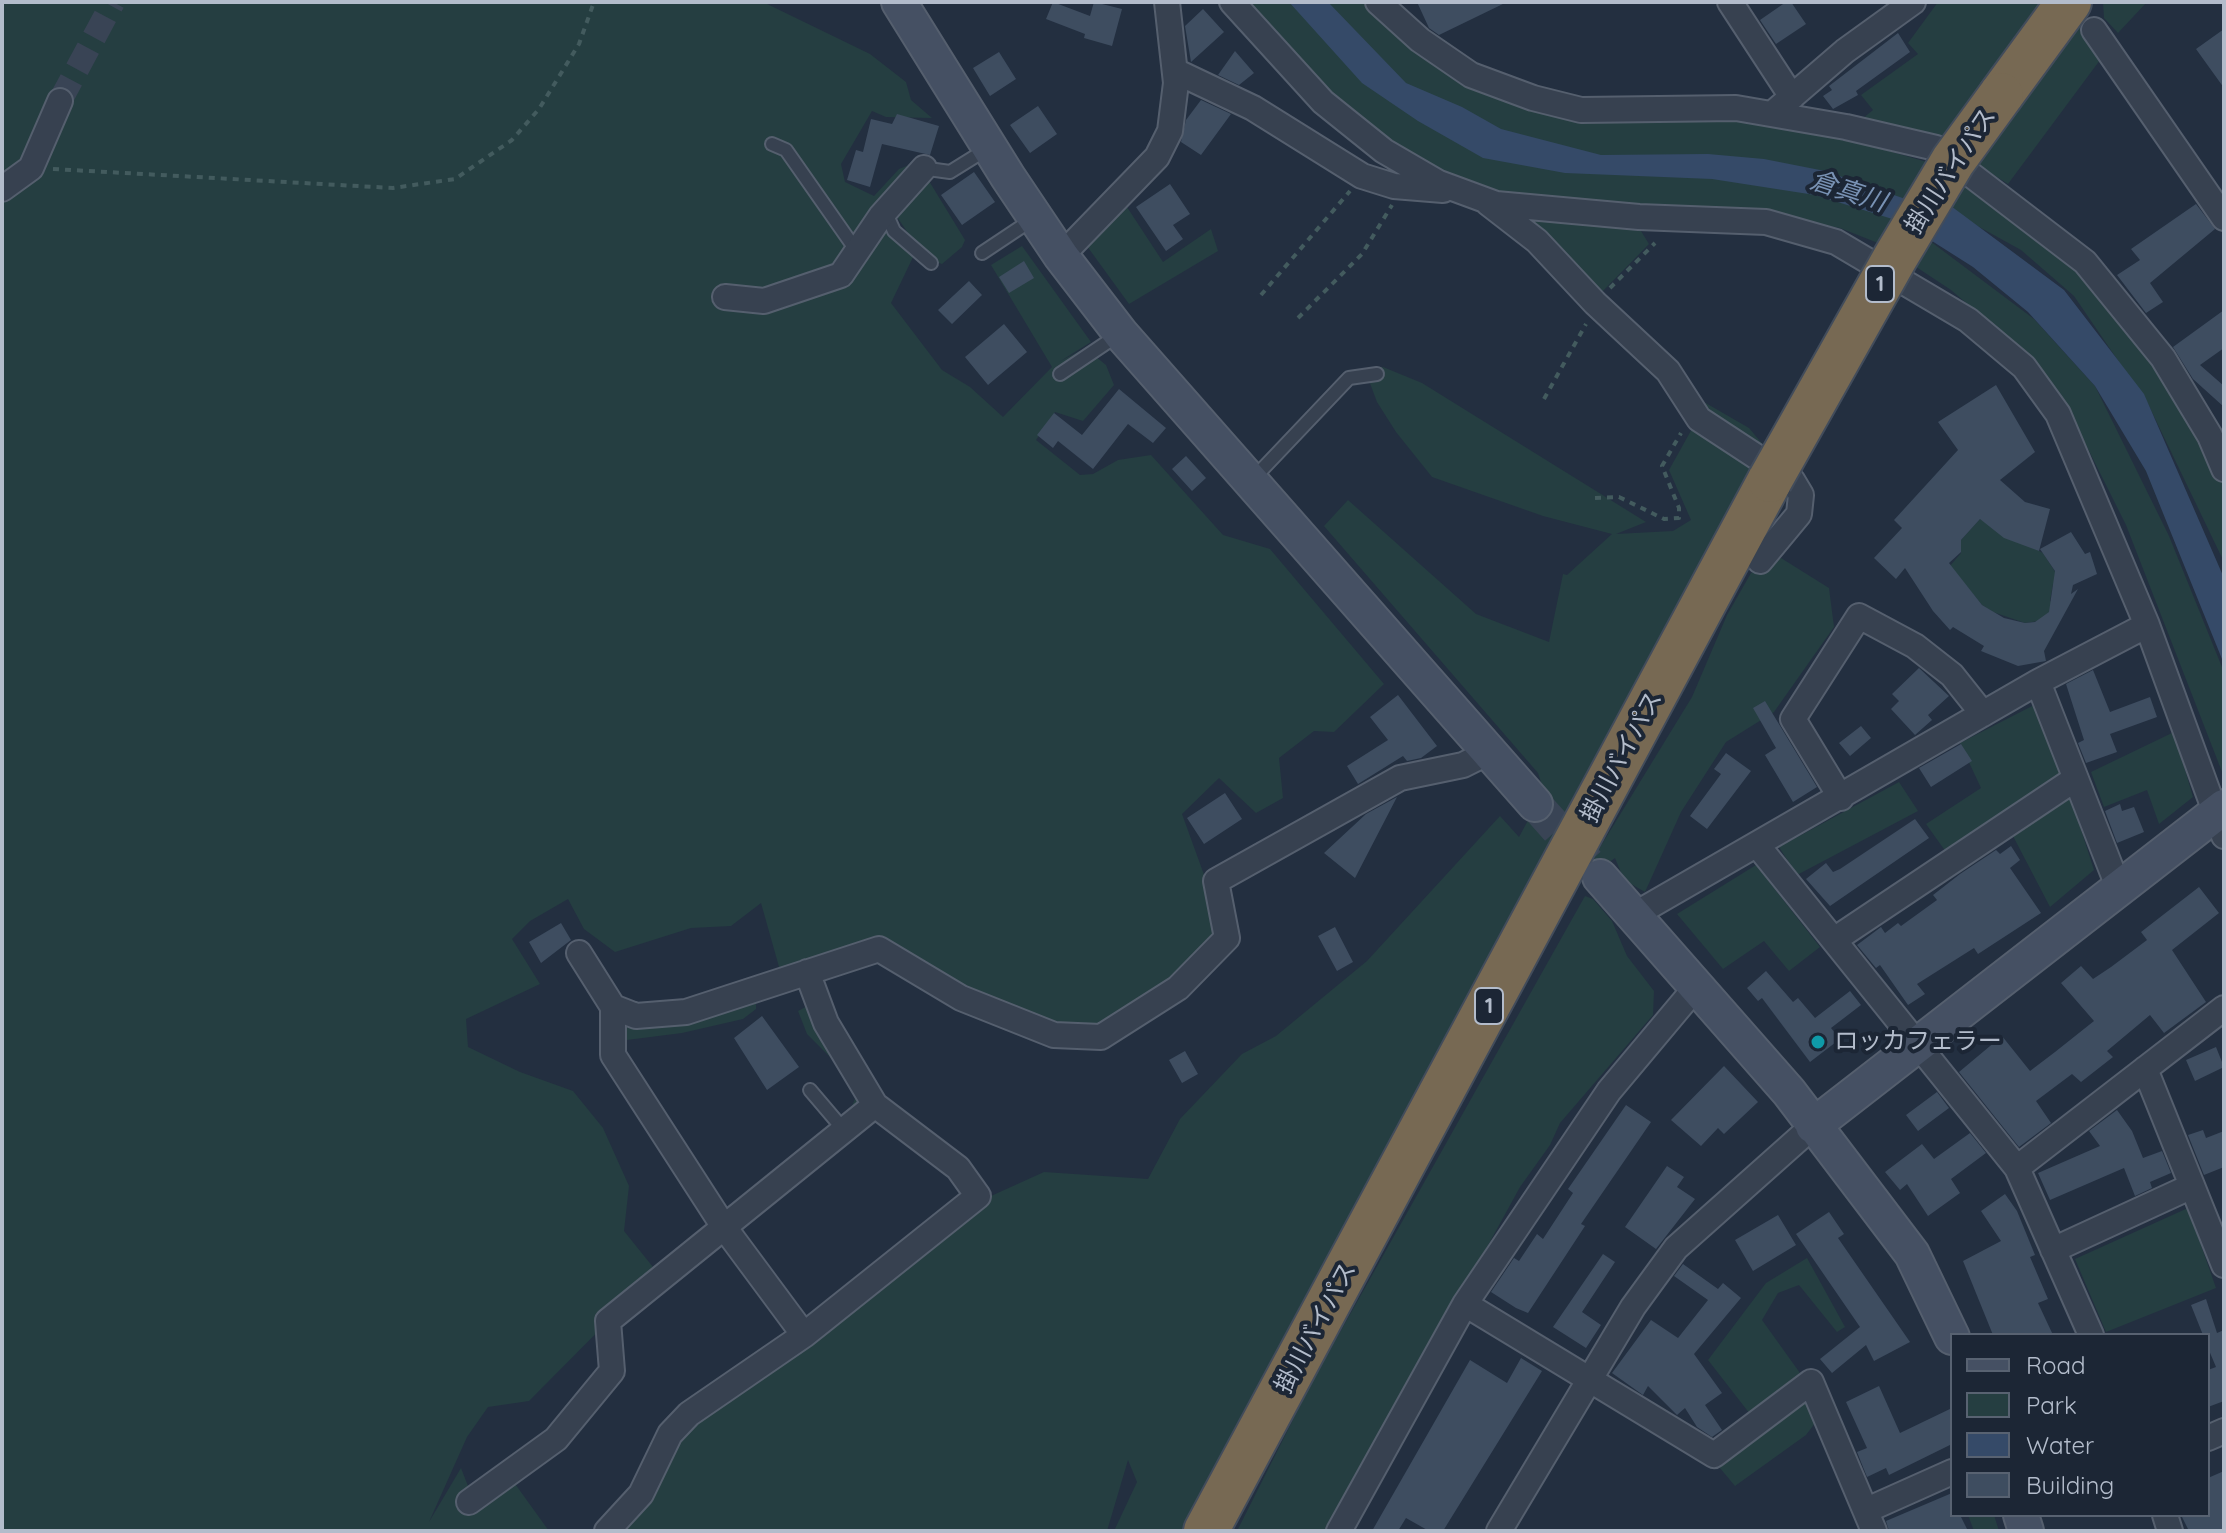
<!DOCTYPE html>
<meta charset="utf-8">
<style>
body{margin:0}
#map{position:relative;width:2226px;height:1533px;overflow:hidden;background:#232f40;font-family:Quicksand,sans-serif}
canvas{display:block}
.frame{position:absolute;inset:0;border:4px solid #b3bccb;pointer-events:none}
.legend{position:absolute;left:1950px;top:1333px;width:260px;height:184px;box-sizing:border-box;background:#1c2635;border:2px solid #586271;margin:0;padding:10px 14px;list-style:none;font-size:24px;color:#b3bccb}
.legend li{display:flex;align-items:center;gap:16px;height:40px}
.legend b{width:40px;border:2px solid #586271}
</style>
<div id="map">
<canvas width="2226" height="1533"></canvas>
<div class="frame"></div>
<ul class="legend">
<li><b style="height:10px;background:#455063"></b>Road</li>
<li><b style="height:22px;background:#253e41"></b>Park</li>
<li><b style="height:22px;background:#354a68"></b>Water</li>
<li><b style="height:22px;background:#3e4d60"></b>Building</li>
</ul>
</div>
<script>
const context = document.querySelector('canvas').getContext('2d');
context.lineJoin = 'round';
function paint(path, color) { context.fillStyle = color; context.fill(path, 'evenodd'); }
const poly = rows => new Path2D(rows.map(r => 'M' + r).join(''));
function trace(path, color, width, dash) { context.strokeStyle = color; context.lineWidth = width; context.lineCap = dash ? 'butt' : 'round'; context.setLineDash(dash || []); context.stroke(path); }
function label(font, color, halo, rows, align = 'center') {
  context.font = font + ' Quicksand,"Noto Sans JP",sans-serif'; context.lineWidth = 8; context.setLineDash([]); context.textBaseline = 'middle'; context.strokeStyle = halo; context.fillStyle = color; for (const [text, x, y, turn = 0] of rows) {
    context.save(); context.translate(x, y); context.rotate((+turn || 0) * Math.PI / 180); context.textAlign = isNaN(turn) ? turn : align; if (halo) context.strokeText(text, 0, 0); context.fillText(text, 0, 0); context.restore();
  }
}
paint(poly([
 [2,2,763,2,870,54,906,82,911,100,932,118,886,117,872,111,841,164,845,182,874,196,899,169,909,165,924,168,890,214,915,253,891,303,942,370,970,387,1003,417,1052,367,991,265,1022,246,1091,342,1059,362,1085,348,1106,365,1114,385,1083,421,1055,412,1036,440,1080,475,1093,474,1118,460,1151,455,1223,535,1270,549,1384,684,1334,732,1314,731,1279,758,1283,798,1256,813,1219,778,1182,814,1207,883,1215,951,1141,1011,1054,1035,900,960,886,937,783,981,761,903,731,926,691,928,615,952,584,929,568,899,530,921,512,939,540,984,466,1019,468,1047,520,1072,573,1091,603,1128,629,1186,624,1231,657,1272,529,1401,488,1407,467,1437,429,1522,461,1468,473,1499,513,1481,549,1531,2,1531],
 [1232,2,1378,2,1449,68,1542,100,1783,120,1937,165,1926,238,2034,319,2095,386,2169,536,2224,672,2224,777,2126,525,2068,409,2035,362,1951,290,1883,245,1840,228,1750,211,1496,204,1401,161],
 [1938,2,2040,2,1955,140,1857,123,1873,110,1861,95,1918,54,1908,43],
 [2103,2,2147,2,2118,33,2104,18],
 [2079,27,2103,56,2008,184,1978,165],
 [926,176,965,240,962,247,942,264,925,258,897,217],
 [1960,176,2071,260,2162,362,2224,485,2224,562,2149,406,2074,296,2021,250,1943,207],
 [1125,204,1163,262,1211,229,1218,251,1129,304,1084,242],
 [1508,212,1636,223,1649,244,1601,293],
 [1383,367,1422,383,1646,522,1616,534,1673,531,1691,520,1669,470,1693,427,1697,398,1749,428,1765,447,1540,861,1544,867,1188,1531,1114,1531,1137,1482,1128,1460,1107,1531,602,1531,679,1439,718,1404,929,1235,991,1196,1044,1172,1148,1179,1180,1119,1242,1054,1276,1036,1367,961,1500,816,1519,837,1544,791,1538,773,1324,526,1348,500,1476,614,1549,642,1563,574,1567,575,1612,534,1543,516,1432,477,1396,432,1377,402,1365,370],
 [1980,519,2043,553,2063,584,2053,584,2050,601,2059,604,2039,621,2025,623,1993,612,1982,605,1950,566,1961,553,1961,540],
 [1781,558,1829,588,1834,627,1774,712,1726,742,1681,812,1645,892,1624,880,1615,858,1597,871,1591,862,1692,697,1727,615,1751,573],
 [2038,703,2060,775,1946,852,1926,824,1981,788,1960,743],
 [2174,732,2193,797,2159,824,2147,790,2104,807,2091,772],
 [1899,782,1918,811,1797,875,1779,847],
 [2071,798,2094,870,2050,907,2013,836],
 [1756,865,1820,947,1789,971,1764,941,1723,969,1677,914],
 [1585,896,1593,899,1612,921,1627,956,1654,991,1653,1015,1560,1123,1550,1145,1520,1187,1331,1531,1237,1531,1312,1382],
 [756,998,756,1009,743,1019,682,1033,619,1041,621,1023],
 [813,1003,871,1102,839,1121,852,1106,856,1096,836,1063,807,1034,798,1011],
 [2188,1208,2216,1288,2106,1332,2075,1259],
 [1807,1258,1845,1327,1837,1332,1799,1285,1778,1293,1762,1320,1800,1373,1750,1414,1708,1360,1766,1283],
 [1804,1402,1819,1418,1806,1435,1735,1486,1714,1461],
 [1968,1515,1994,1515,1999,1531,1974,1531]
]), '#253e41');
paint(poly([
 [1289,2,1328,2,1406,83,1462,107,1501,129,1601,155,1708,154,1764,159,1825,171,1914,202,1924,186,2064,290,2144,394,2224,578,2224,664,2146,471,2095,386,2028,312,1973,267,1902,222,1815,195,1712,179,1565,173,1483,158,1418,121,1362,83]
]), '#354a68');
paint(poly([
 [1053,2,1090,16,1094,2,1122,9,1112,46,1084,38,1085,34,1046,19],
 [1417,2,1507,2,1439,35,1429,28],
 [1786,2,1791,2,1806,24,1776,44,1760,20],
 [1203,9,1224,32,1191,62,1185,26],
 [2224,29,2224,88,2196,49],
 [1898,33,1910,52,1856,91,1858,95,1833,109,1823,96,1832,90,1829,86],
 [1235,51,1254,73,1239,85,1218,75],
 [999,52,1016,79,990,96,973,68],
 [1201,100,1231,114,1201,155,1181,142,1186,120],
 [1038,106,1057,134,1030,153,1010,125],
 [897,114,939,126,930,155,882,144,870,187,847,180,856,150,863,152,871,119,892,124],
 [974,172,995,202,962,225,941,195],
 [1170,184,1190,214,1173,225,1183,239,1166,251,1136,207],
 [2196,204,2215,229,2150,283,2163,302,2146,313,2117,275,2140,260,2131,249],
 [1024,261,1034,278,1009,293,999,277],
 [969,281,982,295,952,324,938,310],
 [2224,310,2224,348,2200,365,2224,386,2224,407,2193,379,2173,347],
 [1004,324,1027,352,988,385,965,357],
 [1996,385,2035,452,2000,480,2025,502,2050,509,2039,551,2004,538,1980,519,1961,540,1961,552,1949,563,1982,605,2004,618,2025,623,2035,622,2049,612,2055,571,2040,549,2071,532,2085,554,2090,552,2097,574,2073,585,2071,594,2078,589,2044,651,2046,661,2018,666,1981,651,1984,646,1953,627,1950,630,1933,611,1905,568,1896,579,1874,558,1902,528,1894,520,1958,450,1938,422],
 [1119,389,1166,428,1153,443,1128,424,1093,469,1058,441,1053,448,1037,435,1054,413,1082,435],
 [1186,456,1206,478,1192,491,1172,469],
 [1919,668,1949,696,1928,715,1932,720,1915,735,1891,709,1899,701,1892,694],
 [2093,670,2110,712,2150,697,2157,717,2110,734,2117,752,2086,763,2078,743,2084,740,2066,684],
 [1398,695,1437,746,1421,758,1407,761,1403,756,1358,784,1347,766,1388,740,1370,717],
 [1765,701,1817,787,1793,802,1765,755,1776,748,1753,708],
 [1861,726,1871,738,1850,756,1839,743],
 [1961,744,1972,761,1931,787,1919,768],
 [1726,753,1751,771,1707,829,1690,816,1721,774,1714,769],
 [1225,793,1242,819,1204,844,1187,818],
 [1397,797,1355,878,1324,853,1366,814],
 [2120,804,2122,811,2134,807,2144,832,2117,843,2105,811],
 [1915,819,1929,838,1830,906,1806,879,1826,863,1833,872,1840,869],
 [2011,846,2020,860,2010,868,2041,913,1978,954,1974,948,1917,984,1925,994,1908,1005,1880,965,1876,968,1857,945,1881,927,1885,933,1898,923,1901,926,1937,900,1933,895,1960,874,1996,850,2000,854],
 [2199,887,2219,913,2172,950,2206,1002,2164,1033,2150,1015,2107,1051,2113,1057,2081,1082,2072,1074,2036,1101,2051,1123,2019,1147,1959,1072,2002,1036,2030,1071,2055,1052,2094,1021,2061,983,2081,966,2093,979,2111,967,2147,940,2141,932],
 [561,923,571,940,541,963,529,942],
 [1335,927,1353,962,1337,971,1318,936],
 [1766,971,1793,1002,1798,998,1815,1018,1850,991,1861,1005,1831,1028,1840,1039,1810,1062,1762,998,1758,1001,1747,988],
 [762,1016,799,1067,767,1090,734,1038],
 [2216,1047,2224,1067,2195,1081,2186,1060],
 [1185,1051,1198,1074,1182,1083,1169,1060],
 [1724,1066,1758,1102,1724,1134,1718,1128,1701,1146,1671,1120],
 [1937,1092,1949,1108,1918,1131,1906,1115],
 [1626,1105,1651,1122,1581,1224,1585,1226,1528,1313,1516,1308,1491,1292,1514,1258,1519,1261,1537,1234,1543,1239,1573,1193,1568,1189],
 [2117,1110,2132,1131,2143,1158,2162,1151,2171,1173,2150,1182,2152,1188,2135,1196,2124,1168,2050,1200,2038,1173,2100,1146,2089,1131],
 [2203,1130,2206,1138,2224,1131,2224,1167,2204,1175,2188,1135],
 [1970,1133,1986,1153,1951,1179,1960,1193,1928,1216,1907,1184,1900,1190,1885,1172,1922,1144,1934,1159],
 [1667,1166,1684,1177,1677,1187,1695,1199,1656,1249,1625,1227],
 [2005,1194,2017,1211,2035,1255,2030,1257,2048,1299,2038,1303,2053,1335,1993,1335,1963,1261,2001,1241,1981,1211],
 [1829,1212,1844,1234,1838,1238,1910,1342,1874,1361,1866,1345,1832,1373,1820,1359,1860,1327,1796,1234],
 [1778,1215,1796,1245,1753,1271,1735,1240],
 [1603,1254,1615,1262,1582,1312,1601,1325,1586,1348,1553,1327],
 [1683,1264,1718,1289,1723,1283,1741,1298,1694,1354,1722,1393,1705,1405,1722,1430,1712,1437,1697,1427,1685,1408,1677,1415,1648,1386,1643,1395,1612,1373,1651,1320,1678,1338,1708,1300,1674,1276],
 [2206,1299,2217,1333,2224,1330,2224,1401,2208,1407,2208,1370,2216,1367,2208,1348,2208,1335,2203,1335,2191,1305],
 [1521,1358,1542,1371,1443,1531,1429,1531,1406,1518,1398,1531,1372,1531,1470,1360,1507,1383],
 [1879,1386,1900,1433,1952,1408,1952,1444,1889,1475,1886,1468,1867,1477,1857,1452,1867,1448,1846,1402],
 [2224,1471,2224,1531,2189,1531,2181,1515,2208,1515,2208,1478],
 [1952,1493,1952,1515,1960,1515,1968,1531,1889,1531,1886,1521]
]), '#3e4d60');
trace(poly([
 [60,101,113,2]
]), '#394455', 24, [24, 12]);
trace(poly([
 [1535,804,1588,863]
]), '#394455', 34, [34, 17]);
const lane = poly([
 [772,144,786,150,856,250],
 [921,168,950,172,987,149],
 [885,211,894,231,931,263],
 [982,253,1033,219],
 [1060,374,1118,335],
 [1253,479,1349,378,1377,374],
 [810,1090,844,1130]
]);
const street = poly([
 [1232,2,1323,102,1384,151,1439,183,1496,204,1639,217,1766,222,1836,242,1968,320,2024,367,2058,414,2147,625,2224,836],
 [1378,2,1420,40,1471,75,1533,98,1581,110,1736,108,1846,127,1936,148,2085,262,2163,358,2210,436,2224,469],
 [1730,2,1792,97],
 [2094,30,2224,218],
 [1175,71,1253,108,1362,176,1394,186,1443,190],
 [1773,113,1845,51,1913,2],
 [2,189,31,168,60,101],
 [1488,203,1537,241,1595,303,1668,371,1699,419,1792,480,1801,495,1799,514,1760,561],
 [1061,256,1157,157,1170,131,1176,83,1167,2],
 [725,297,764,301,841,275,881,216,924,168],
 [2038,682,2114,876,2123,888],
 [1841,798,1793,719,1859,616,1915,646,1952,675,1983,714],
 [1758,846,2017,1168,2091,1335],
 [1634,915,2038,682,2147,625],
 [1834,940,2075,779],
 [579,953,613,1007,613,1055,724,1227,804,1335],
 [613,1007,636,1016,686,1012,879,949,961,998,1054,1035,1101,1037,1178,988,1227,938,1216,881,1400,778,1463,765,1489,752],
 [2145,1069,2224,1265],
 [2017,1168,2224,1008],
 [2053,1250,2192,1186],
 [1465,1304,1714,1455,1811,1382,1874,1531],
 [2208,1438,2224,1431],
 [469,1502,556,1439,612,1371,608,1321,875,1105],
 [1867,1510,1952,1472],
 [2165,1515,2170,1531],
 [607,1531,641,1494,670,1434,689,1414,804,1335,978,1196,958,1168,875,1105,826,1023,807,972],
 [1339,1531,1465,1304,1609,1091,1697,986],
 [1499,1531,1633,1307,1676,1248,1813,1126]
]);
const secondary = poly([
 [899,2,1008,177,1061,256,1121,334,1535,804],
 [1600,877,1789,1092,1912,1254,1952,1337],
 [1813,1126,2224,807],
 [2021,1515,2026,1531]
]);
const highway = poly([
 [2001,95,2069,2],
 [1206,1531,1770,480]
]);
trace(lane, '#555f6e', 16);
trace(street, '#555f6e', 28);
trace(secondary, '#555f6e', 38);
trace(highway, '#424c5b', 48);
trace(poly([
 [53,169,393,188,455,179,512,140,539,109,579,44,594,2],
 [1610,288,1655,243],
 [1261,295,1350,191],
 [1298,318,1362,254,1392,205],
 [1544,399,1586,324],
 [1595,498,1619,497,1664,519,1679,518,1679,508,1662,466,1681,433]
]), '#435b5e', 4, [6, 6]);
trace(lane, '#374150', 12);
trace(street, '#374150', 24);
trace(secondary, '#455063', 34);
trace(highway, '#776953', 44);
const highwayBridge = poly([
 [1770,480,1895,258,1953,161,2001,95]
]);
trace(highwayBridge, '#424c5b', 48, []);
trace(highwayBridge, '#776953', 44);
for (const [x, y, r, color] of [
 [1818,1042,8,"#0f9aa8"]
]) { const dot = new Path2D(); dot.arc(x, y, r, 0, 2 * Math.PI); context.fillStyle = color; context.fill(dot); trace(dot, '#1c2635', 3); }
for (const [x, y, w] of [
 [1880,284,28],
 [1489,1006,28]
]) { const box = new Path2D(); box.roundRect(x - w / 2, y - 18, w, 36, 6); context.fillStyle = '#1c2635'; context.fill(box); trace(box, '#b3bccb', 2); }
label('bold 22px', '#b3bccb', null, [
 ["1",1880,284],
 ["1",1489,1006]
]);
label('24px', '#b3bccb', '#1c2635', [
 ["掛川バイパス",1951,171,-57],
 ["掛川バイパス",1622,757,-62],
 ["掛川バイパス",1316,1328,-62]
]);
label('24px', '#b3bccb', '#1c2635', [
 ["ロッカフェラー",1834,1042]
], 'left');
label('italic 26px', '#7992b4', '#1c2635', [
 ["倉真川",1848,192,18]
]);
</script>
